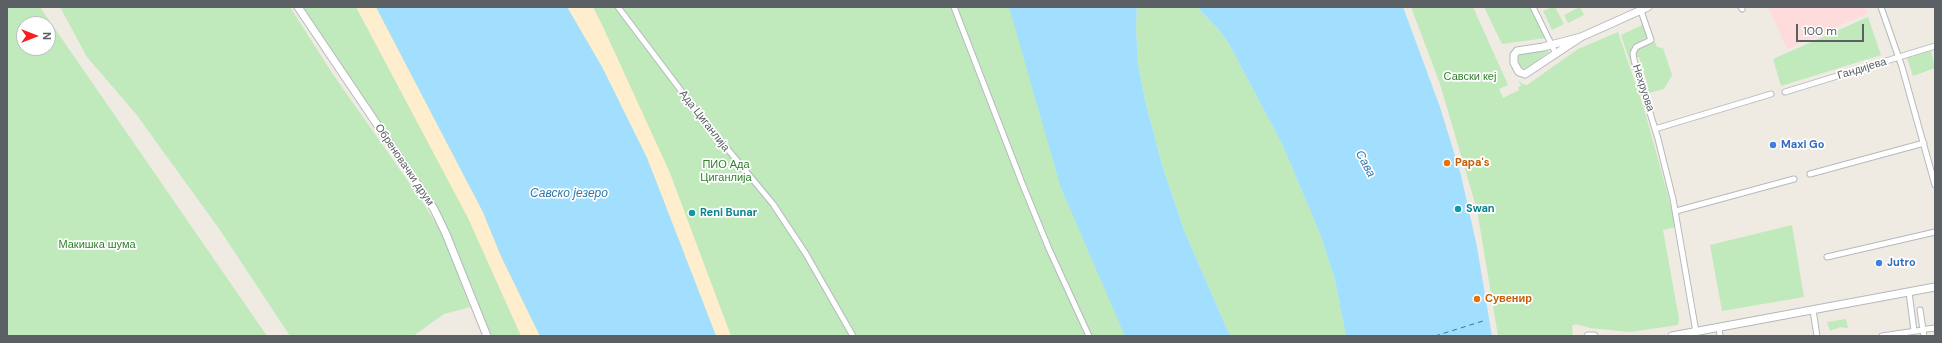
<!DOCTYPE html>
<meta charset="utf-8">
<style>
body{margin:0}
#map{position:relative;width:1942px;height:343px;overflow:hidden;background:#efebe2;font-family:"DM Sans",sans-serif}
canvas{display:block}
.frame{position:absolute;inset:0;border:8px solid #5a6064;pointer-events:none}
.north{position:absolute;left:16px;top:16px;width:40px;height:40px;box-sizing:border-box;background:#fff;border:1px solid #bdbfc1;border-radius:50%;rotate:90deg;font-size:11px;font-weight:700;line-height:16px;text-align:center;color:#5a6064}
.north::after{content:'';display:block;margin:auto;width:14px;height:18px;background:#f91e20;clip-path:polygon(50% 0,100% 100%,50% 72%,0 100%)}
.scale{position:absolute;left:1796px;top:24px;width:68px;height:18px;box-sizing:border-box;border:2px solid #5a6064;border-top:0;padding-left:5px;font-size:12px;line-height:14px;white-space:nowrap;color:#5a6064;-webkit-text-stroke:3px #fff;paint-order:stroke}
</style>
<div id="map">
<canvas width="1942" height="343"></canvas>
<div class="frame"></div>
<div class="north">N</div>
<div class="scale">100 m</div>
</div>
<script>
const context = document.querySelector('canvas').getContext('2d');
context.lineJoin = 'round';
function paint(path, color) { context.fillStyle = color; context.fill(path, 'evenodd'); }
const poly = rows => new Path2D(rows.map(r => 'M' + r).join(''));
function trace(path, color, width, dash) { context.strokeStyle = color; context.lineWidth = width; context.lineCap = dash ? 'butt' : 'round'; context.setLineDash(dash || []); context.stroke(path); }
function label(font, color, halo, rows, align = 'center') {
  context.font = font + ' "DM Sans",sans-serif'; context.lineWidth = 3.5; context.setLineDash([]); context.textBaseline = 'middle'; context.strokeStyle = halo; context.fillStyle = color; for (const [text, x, y, turn = 0] of rows) {
    context.save(); context.translate(x, y); context.rotate((+turn || 0) * Math.PI / 180); context.textAlign = isNaN(turn) ? turn : align; if (halo) context.strokeText(text, 0, 0); context.fillText(text, 0, 0); context.restore();
  }
}
paint(poly([
 [1768,7,1865,7,1868,13,1787,49]
]), '#fedcdc');
paint(poly([
 [7,7,40,7,267,336,7,336],
 [24,24,48,24,48,48,24,48],
 [60,7,290,7,332,73,422,201,443,235,470,307,444,314,413,336,290,336,220,230,136,114,87,57],
 [303,7,1035,7,1149,336,491,336,442,217,430,197],
 [1137,7,1197,7,1219,30,1229,44,1283,146,1321,235,1335,280,1346,336,1230,336,1184,230,1162,165,1145,100,1138,64,1136,26],
 [1411,7,1473,7,1508,85,1499,89,1503,98,1519,90,1518,87,1521,86,1518,80,1522,84,1527,85,1578,49,1618,32,1645,112,1672,210,1675,227,1663,230,1679,319,1678,325,1630,332,1590,328,1576,324,1572,326,1573,336,1498,336,1477,210,1440,84],
 [1484,7,1529,7,1546,38,1502,44],
 [1552,7,1555,7,1564,24,1552,30,1543,11],
 [1580,7,1584,15,1568,23,1564,15],
 [1868,17,1881,55,1781,86,1773,59],
 [1644,24,1647,37,1632,46,1630,55,1654,134,1671,200,1647,112,1621,35],
 [1655,42,1657,47,1663,48,1672,75,1664,89,1649,93,1646,90,1649,89,1639,57,1636,58,1635,55,1638,49],
 [1548,50,1549,52,1525,69,1521,68,1517,59,1521,52],
 [1931,51,1935,68,1913,76,1907,58],
 [1792,225,1804,297,1722,311,1710,245],
 [1846,319,1848,328,1840,327,1830,331,1827,322]
]), '#c0e9bc');
paint(poly([
 [356,7,376,7,483,212,501,256,540,336,521,336,468,218],
 [567,7,593,7,604,29,670,173,731,336,716,336,647,158,602,67]
]), '#feeece');
paint(poly([
 [376,7,567,7,602,67,647,158,716,336,540,336,501,256,483,212],
 [1009,7,1137,7,1136,26,1138,64,1145,100,1162,165,1184,230,1230,336,1125,336,1061,188],
 [1197,7,1403,7,1440,107,1461,175,1477,247,1492,336,1346,336,1335,280,1321,236,1283,146,1229,44,1219,30]
]), '#a2dfff');
trace(poly([
 [1435,336,1483,321]
]), '#3176a8', 1, [5, 4]);
const street = poly([
 [618,7,701,117,773,204,806,254,853,336],
 [954,7,1022,183,1049,249,1089,336],
 [1533,7,1556,54],
 [1741,7,1742,9],
 [1881,7,1902,67,1935,185],
 [1640,8,1651,40,1636,47,1633,53,1634,60,1658,139,1673,199,1696,332],
 [1785,92,1935,46],
 [1655,129,1771,94],
 [1810,174,1924,143],
 [1676,211,1794,179],
 [1827,257,1935,232],
 [1909,292,1914,331],
 [1813,310,1817,336],
 [1920,310,1924,336],
 [1719,327,1720,336],
 [1927,329,1935,328],
 [1882,336,1923,330]
]);
const secondary = poly([
 [298,7,434,209,446,234,487,336],
 [1581,37,1543,47,1517,51,1514,55,1514,63,1519,72,1525,74,1581,37,1648,7],
 [1588,336,1594,336],
 [1672,336,1935,287]
]);
trace(street, '#b5b9be', 7);
trace(secondary, '#b4b9be', 9);
trace(street, '#fff', 5);
trace(secondary, '#fff', 7);
for (const [x, y, r, color] of [
 [1773,145,4,"#3f7fe0"],
 [1447,163,4,"#e8710a"],
 [1458,209,4,"#0f9aa8"],
 [692,213,4,"#0f9aa8"],
 [1879,263,4,"#3f7fe0"],
 [1477,299,4,"#e8710a"]
]) { const dot = new Path2D(); dot.arc(x, y, r, 0, 2 * Math.PI); context.fillStyle = color; context.fill(dot); trace(dot, '#fff', 1.5); }
label('11px', '#5a6064', '#fff', [
 ["Гандијева",1862,69,-17],
 ["Нехруова",1643,88,72],
 ["Ада Циганлија",704,121,52],
 ["Обреновачки друм",404,165,56]
]);
label('11px', '#30822c', '#fff', [
 ["Савски кеј",1470,77],
 ["ПИО Ада",726,165],
 ["Циганлија",726,178],
 ["Макишка шума",97,245]
]);
label('bold 11px', '#366cbe', '#fff', [
 ["Maxi Go",1781,145],
 ["Jutro",1887,263]
], 'left');
label('bold 11px', '#c56008', '#fff', [
 ["Papa's",1455,163],
 ["Сувенир",1485,299]
], 'left');
label('bold 11px', '#0d838f', '#fff', [
 ["Swan",1466,209],
 ["Reni Bunar",700,213]
], 'left');
label('italic 12px', '#3176a8', '#fff', [
 ["Сава",1365,164,62],
 ["Савско језеро",569,194]
]);
</script>
